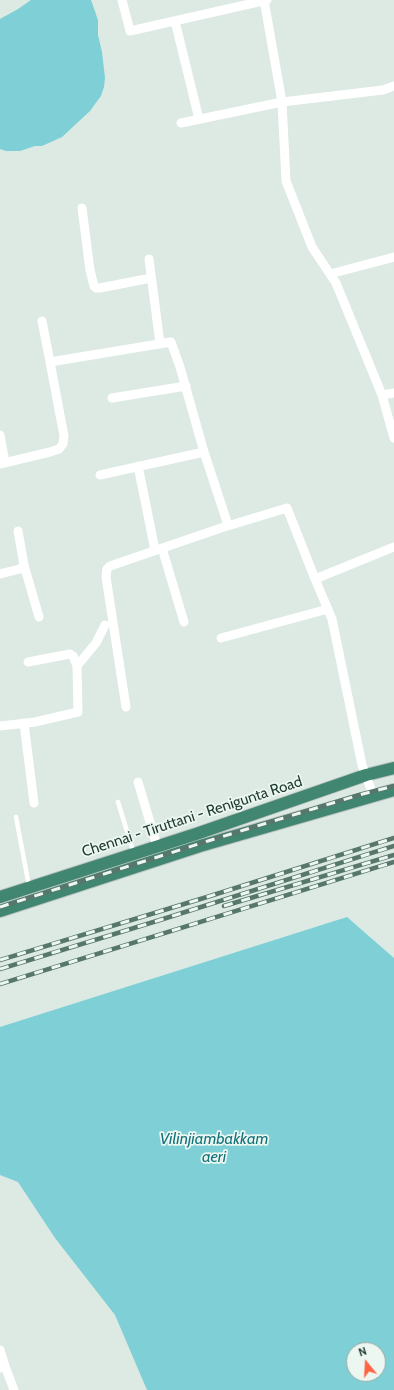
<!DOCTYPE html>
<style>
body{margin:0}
#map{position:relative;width:394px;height:1390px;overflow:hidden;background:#dceae3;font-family:Cabin,sans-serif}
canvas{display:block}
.north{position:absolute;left:346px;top:1342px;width:40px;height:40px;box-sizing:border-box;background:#edf7f1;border:1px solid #9aaba4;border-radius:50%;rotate:342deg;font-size:11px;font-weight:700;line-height:16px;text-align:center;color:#1d3a30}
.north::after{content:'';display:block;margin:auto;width:14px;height:18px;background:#ff6445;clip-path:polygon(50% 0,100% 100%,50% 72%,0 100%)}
</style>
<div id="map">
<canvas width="394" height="1390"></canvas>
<div class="north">N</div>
</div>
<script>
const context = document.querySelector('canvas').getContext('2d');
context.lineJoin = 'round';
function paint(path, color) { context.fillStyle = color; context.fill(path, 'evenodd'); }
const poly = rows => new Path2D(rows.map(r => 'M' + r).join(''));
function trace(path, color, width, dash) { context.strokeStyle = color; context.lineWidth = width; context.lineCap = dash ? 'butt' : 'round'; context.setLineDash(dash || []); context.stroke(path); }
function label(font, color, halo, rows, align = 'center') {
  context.font = font + ' Cabin,sans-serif'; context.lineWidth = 3.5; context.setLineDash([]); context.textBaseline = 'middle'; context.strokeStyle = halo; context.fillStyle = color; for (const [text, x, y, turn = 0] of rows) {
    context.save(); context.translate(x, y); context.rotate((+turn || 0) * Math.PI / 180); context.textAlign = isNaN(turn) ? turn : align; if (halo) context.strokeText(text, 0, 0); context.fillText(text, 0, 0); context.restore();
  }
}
paint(poly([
 [31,0,91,0,98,20,98,35,102,52,105,78,104,87,101,96,95,104,90,111,62,137,42,146,35,146,20,151,6,151,0,149,0,19,18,9],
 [347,917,394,958,394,1390,147,1390,115,1315,55,1238,18,1182,0,1175,0,1027],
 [354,1350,378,1350,378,1374,354,1374]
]), '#7ecfd6');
const trunk = poly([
 [0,897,196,834,366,775,394,768],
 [0,911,200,846,394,790]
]);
trace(trunk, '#bbc4c1', 14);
trace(poly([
 [118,802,134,854],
 [16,817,29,886]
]), '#fff', 4.5);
trace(poly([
 [122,0,130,31,267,0],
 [264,0,282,102,286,181,312,247,336,283,382,395,394,438],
 [175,21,199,119],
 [181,123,282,102,383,90,394,86],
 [82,208,90,270,94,286,96,288,100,288,151,278],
 [149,259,160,344],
 [330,274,394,257],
 [42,321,50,362,171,342,180,367,204,452,228,525],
 [382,395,394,393],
 [112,398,186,386],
 [0,435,5,463],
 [0,464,50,452,59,449,63,444,64,436,50,362],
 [138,466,155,550],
 [100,475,204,452],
 [162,548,184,622],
 [24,565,39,617],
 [0,574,20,569,24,565,18,531],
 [221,638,328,609],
 [77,666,96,643,105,625],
 [126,707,106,577,107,569,110,566,221,528,287,508,315,579],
 [24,723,34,803],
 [0,726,35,722,78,712,77,666,73,656,70,654,28,662],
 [138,782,157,846],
 [373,795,362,765,332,619,315,579,394,547],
 [0,1350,5,1366],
 [0,1368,5,1366,14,1390]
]), '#fff', 9);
trace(trunk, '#418671', 12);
const rail = poly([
 [224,906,394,855],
 [0,907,208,841,359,795,394,786],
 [0,960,207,897,394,838],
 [0,969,160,920,394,846],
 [0,984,394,862]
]);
trace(rail, '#57776c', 4.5);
trace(rail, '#edf7f1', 3, [9]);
label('15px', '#1d3a30', '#edf7f1', [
 ["Chennai - Tiruttani - Renigunta Road",192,817,-18]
]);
label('italic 16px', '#13727b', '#edf7f1', [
 ["Vilinjiambakkam",214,1139],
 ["aeri",214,1157]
]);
</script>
